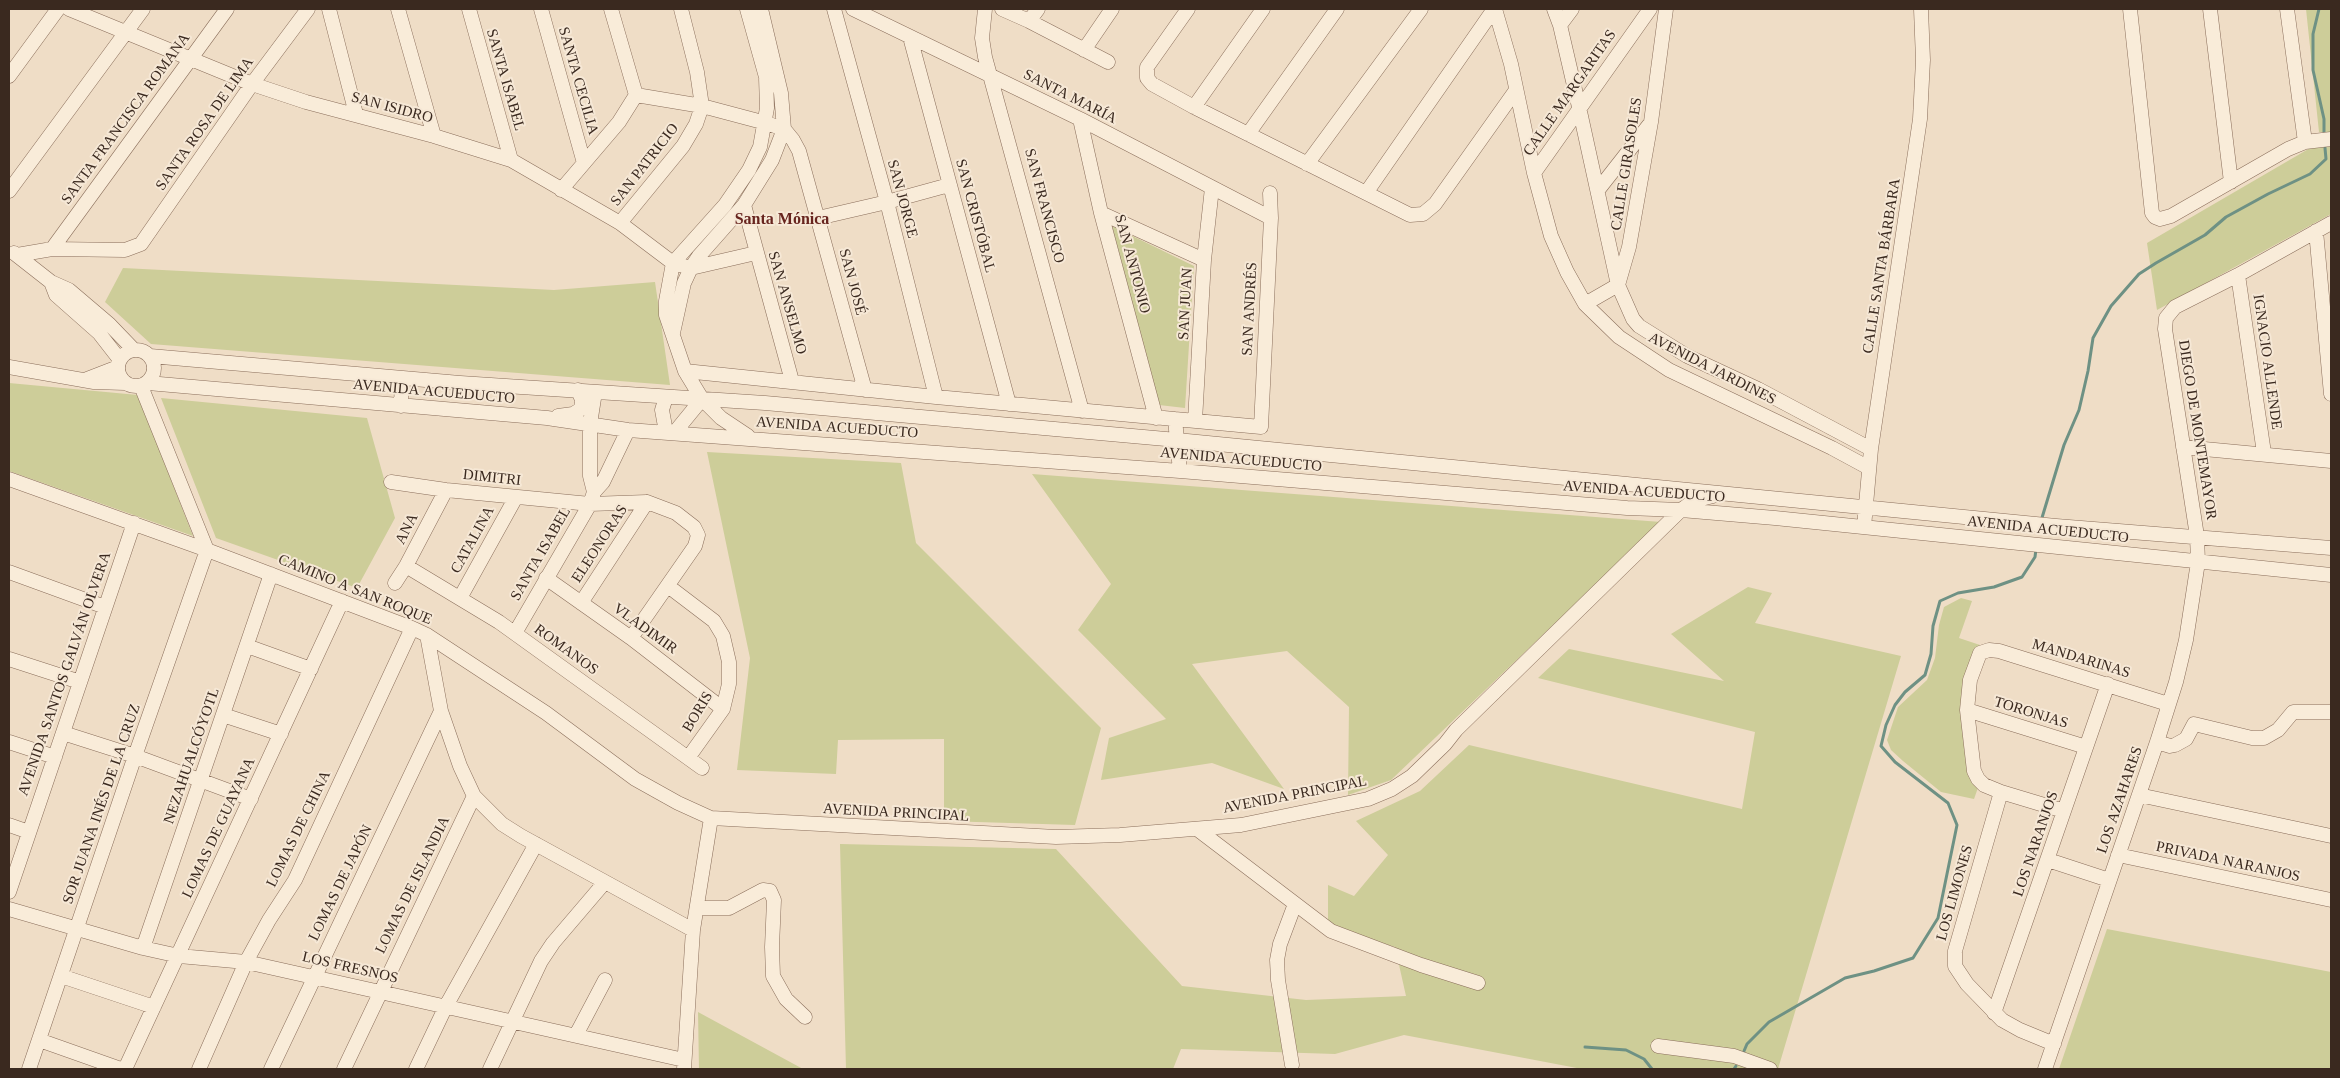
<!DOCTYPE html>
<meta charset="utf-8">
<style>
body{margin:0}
#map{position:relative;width:2340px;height:1078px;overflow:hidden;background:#efddc6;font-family:"Times New Roman",serif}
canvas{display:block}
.frame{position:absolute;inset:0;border:10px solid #3a291f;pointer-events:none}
</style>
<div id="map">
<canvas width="2340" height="1078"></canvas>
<div class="frame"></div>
</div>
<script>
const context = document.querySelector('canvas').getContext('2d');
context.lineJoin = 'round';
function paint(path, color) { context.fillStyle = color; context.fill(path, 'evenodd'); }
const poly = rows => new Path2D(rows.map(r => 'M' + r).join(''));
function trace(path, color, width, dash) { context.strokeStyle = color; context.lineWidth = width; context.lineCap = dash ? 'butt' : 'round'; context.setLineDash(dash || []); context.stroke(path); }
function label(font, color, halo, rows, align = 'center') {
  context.font = font + ' "Times New Roman",serif'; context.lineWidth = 4; context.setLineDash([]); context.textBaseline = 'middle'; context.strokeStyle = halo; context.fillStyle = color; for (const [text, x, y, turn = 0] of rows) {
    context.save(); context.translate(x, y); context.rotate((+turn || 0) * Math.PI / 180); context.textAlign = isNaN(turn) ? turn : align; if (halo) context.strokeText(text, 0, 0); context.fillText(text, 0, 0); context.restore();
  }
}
paint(poly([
 [2306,9,2331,9,2331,132,2319,132],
 [2317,144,2331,144,2331,214,2157,310,2147,243],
 [1112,226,1194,266,1185,408,1159,405],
 [123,268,554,290,655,282,670,385,151,344,105,302],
 [9,383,138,395,193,536,9,471],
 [161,398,367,418,395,518,357,588,216,538],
 [707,452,901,463,916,543,1101,728,1075,825,944,821,944,739,838,740,836,774,737,770,750,658],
 [1032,474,1661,522,1391,780,1348,795,1349,707,1287,651,1192,664,1284,789,1212,763,1101,780,1109,738,1166,719,1078,630,1111,584],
 [1748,587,1772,593,1755,623,1901,656,1778,1069,1582,1069,1404,1035,1335,1054,1181,1049,1173,1069,846,1069,840,844,1056,849,1182,986,1306,1000,1406,996,1395,947,1328,927,1328,885,1354,896,1388,855,1356,821,1420,791,1469,745,1742,809,1755,732,1538,678,1569,649,1724,681,1671,634],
 [1961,598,1972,601,1959,638,1980,645,1970,680,1980,782,1974,799,1941,792,1903,761,1891,750,1887,740,1898,707,1927,680,1935,658,1939,625,1944,607],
 [2107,929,2331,972,2331,1069,2059,1069],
 [698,1012,803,1069,699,1069]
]), '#cdcd99');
trace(poly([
 [2319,9,2313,34,2313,70,2324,119,2324,132],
 [2041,521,2064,445,2079,410,2088,371,2093,338,2111,306,2139,274,2156,263,2205,235,2226,217,2268,194,2310,174,2326,159,2325,148],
 [1585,1047,1626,1050,1644,1059,1652,1069],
 [1744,1051,1747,1044,1769,1022,1845,978,1874,971,1913,958,1938,918,1957,825,1948,803,1895,762,1881,746,1886,725,1895,705,1905,692,1925,675,1931,654,1933,626,1940,601,1958,593,1994,587,2022,577,2035,557,2036,549],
 [1734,1069,1736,1066]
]), '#6e9184', 3);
const minor = poly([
 [69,9,252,84,306,102,434,136,511,160,620,223,673,263,691,268,756,253],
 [329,9,356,114],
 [398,9,434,136],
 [469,9,511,160],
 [541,9,584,163],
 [611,9,636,95],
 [747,9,766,77,767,108,760,147,749,170,725,205,673,263,666,301,666,315,685,371,702,399,721,418,748,436],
 [834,9,887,202,936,397],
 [853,9,1080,119,1271,218],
 [985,9,982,38,985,57,1082,411],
 [1002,9,1029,21,1108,62],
 [1188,9,1147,67,1147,78,1152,84,1194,107,1410,215,1423,214,1435,204,1516,90],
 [1495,9,1511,64,1534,173,1551,236,1567,272,1585,304,1619,337,1669,370,1832,448,1869,468],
 [1554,9,1560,25,1579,107,1618,285,1633,319,1639,326,1687,356,1758,389,1871,449],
 [2130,9,2152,213,2155,217,2160,219,2171,216,2288,149,2305,142,2331,139],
 [2210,9,2231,182],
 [2287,9,2305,142],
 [1029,21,1038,9],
 [1560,25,1572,9],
 [910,37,1009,404],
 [1084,50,1112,9],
 [9,76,58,9],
 [636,95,702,106,766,123,784,129,793,140,799,151,865,390],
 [1194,107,1263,9],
 [1080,119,1101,213,1156,418],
 [1248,134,1337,9],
 [1307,164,1421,9],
 [1534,173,1650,9],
 [561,190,619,122,636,95],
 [1598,190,1649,125],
 [9,191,143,9],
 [1366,193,1494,9],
 [744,205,792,381],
 [1101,213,1204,260],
 [818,218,887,202,949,185],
 [620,223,683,146,696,124,702,106,697,72,681,9],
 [2316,231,2331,394],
 [52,249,227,9],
 [14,253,51,282,69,290,109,324,134,350],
 [17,255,52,249,125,250,141,244,252,84,308,9],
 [2238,275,2264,453],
 [51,282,56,295,99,333,120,360],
 [1585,304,1618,285,1629,247,1651,122,1666,9],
 [673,333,684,283,691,268,699,256,744,205,772,160,784,129,781,93,761,9],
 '118 368a18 18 0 1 1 36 0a18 18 0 1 1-36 0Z',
 [150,356,460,383,765,403,1177,440,2056,526,2331,548],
 [9,367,94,382,125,383],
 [685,371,936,397,1261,427,1271,218,1270,193],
 [87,379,118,367],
 [148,383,547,418,628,430,1180,471,1627,508,1681,510,1775,518,2331,575],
 [141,386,207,550],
 [666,397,662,410,666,432],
 [401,406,402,378],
 [558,416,573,414,581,409,582,400,578,390],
 [1175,419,1180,471],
 [1195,421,1204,260,1212,188],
 [675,432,702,399],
 [2183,447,2331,461],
 [9,479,207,550,412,628,427,635,546,713,635,779,678,803,711,818,1056,837,1120,835,1241,825,1368,799,1392,789,1412,776,1445,744,1456,730,1681,510,1693,501,1713,496],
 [391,482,446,490,590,504,647,502,676,513,694,527,698,535,695,546,631,638],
 [594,492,590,476,590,424,595,392],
 [1864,527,1871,449,1920,119,1923,60,1921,9],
 [406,566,499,622,702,768],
 [9,572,105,607],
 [546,578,631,638,723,709],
 [395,583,406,566,446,490],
 [668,586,714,621,723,636,729,662,729,684,723,709,688,758],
 [460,598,516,497],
 [581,603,647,502],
 [515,633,590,504,594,492,603,482,628,430],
 [427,635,441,711,460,766,474,796,502,824,521,836,693,930],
 [247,646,311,669],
 [9,659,80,682],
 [1967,710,2086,747],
 [223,715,281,734],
 [63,733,135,756,251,799],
 [9,742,55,757],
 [2157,742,2170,746,2175,745,2186,739,2194,724,2252,738,2264,738,2278,730,2293,712,2331,712],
 [2001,792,1955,951,1955,966,1967,984,2002,1020,2020,1030,2054,1044],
 [2139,795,2331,836],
 [2064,811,2001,792,1984,785,1978,779,1974,771,1967,710,1970,680,1980,653,1989,650,1999,651,2168,704],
 [9,825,29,832],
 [1197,829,1331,931,1421,965,1478,983],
 [2118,855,2331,900],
 [2048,860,2109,880],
 [9,892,134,523],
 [697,908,729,908,763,890,770,891,774,900,772,947,773,976,786,999,805,1017],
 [9,909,143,948,179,956,246,962,684,1060],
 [143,948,271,574],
 [61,976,154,1007],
 [1994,1013,2108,684],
 [576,1035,605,980],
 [39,1040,121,1069],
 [1658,1046,1734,1056,1770,1069],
 [1292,1065,1278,980,1277,960,1280,944,1295,904],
 [29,1069,135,756,207,550],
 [125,1069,342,601],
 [199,1069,246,962,269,920,295,880,412,628],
 [271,1069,441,711],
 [344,1069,474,796],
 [416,1069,446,1006,536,844],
 [490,1069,541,961,553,943,605,882],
 [684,1069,693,930,711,818],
 [2045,1069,2157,742,2176,682,2186,640,2198,562,2197,536,2165,329,2166,318,2175,307,2238,275,2331,223]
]);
trace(minor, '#8a6e5b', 15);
trace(minor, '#f9ecd9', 14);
label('15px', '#3a291f', '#f6e8d6', [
 ["SANTA ISABEL",505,80,74],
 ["SANTA CECILIA",578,81,74],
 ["CALLE MARGARITAS",1570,93,-55],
 ["SANTA MARÍA",1070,97,27],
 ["SAN ISIDRO",392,108,15],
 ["SANTA FRANCISCA ROMANA",126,119,-54],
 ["SANTA ROSA DE LIMA",205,124,-55],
 ["CALLE GIRASOLES",1627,164,-81],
 ["SAN PATRICIO",645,165,-52],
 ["SAN JORGE",902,199,75],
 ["SAN FRANCISCO",1044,206,75],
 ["SAN CRISTÓBAL",975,216,75],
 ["SAN ANTONIO",1132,264,75],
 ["CALLE SANTA BÁRBARA",1882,266,-81],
 ["SAN JOSÉ",852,282,75],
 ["SAN ANSELMO",787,303,74],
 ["SAN JUAN",1186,304,-87],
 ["SAN ANDRÉS",1250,309,-87],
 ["IGNACIO ALLENDE",2267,362,82],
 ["AVENIDA JARDINES",1712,369,27],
 ["AVENIDA ACUEDUCTO",434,392,5],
 ["AVENIDA ACUEDUCTO",837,428,4],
 ["DIEGO DE MONTEMAYOR",2197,430,81],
 ["AVENIDA ACUEDUCTO",1241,460,5],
 ["DIMITRI",492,478,6],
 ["AVENIDA ACUEDUCTO",1644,492,4],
 ["ANA",407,529,-63],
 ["AVENIDA ACUEDUCTO",2048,530,6],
 ["CATALINA",473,540,-61],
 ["ELEONORAS",600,544,-57],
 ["SANTA ISABEL",541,554,-60],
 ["CAMINO A SAN ROQUE",355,590,22],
 ["VLADIMIR",645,629,36],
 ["ROMANOS",566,650,36],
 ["MANDARINAS",2081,659,17],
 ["AVENIDA SANTOS GALVÁN OLVERA",65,674,-71],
 ["BORIS",698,712,-59],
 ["TORONJAS",2031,713,17],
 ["NEZAHUALCÓYOTL",192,756,-71],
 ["AVENIDA PRINCIPAL",1295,795,-11],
 ["LOS AZAHARES",2120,800,-71],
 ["SOR JUANA INÉS DE LA CRUZ",102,804,-71],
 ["AVENIDA PRINCIPAL",896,813,3],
 ["LOMAS DE GUAYANA",219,828,-65],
 ["LOMAS DE CHINA",299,829,-64],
 ["LOS NARANJOS",2036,844,-71],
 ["PRIVADA NARANJOS",2228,862,12],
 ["LOMAS DE JAPÓN",341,883,-64],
 ["LOMAS DE ISLANDIA",413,885,-64],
 ["LOS LIMONES",1955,893,-74],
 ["LOS FRESNOS",350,968,13]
]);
label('bold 16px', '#67241e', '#f6e8d6', [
 ["Santa Mónica",782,220]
]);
</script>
